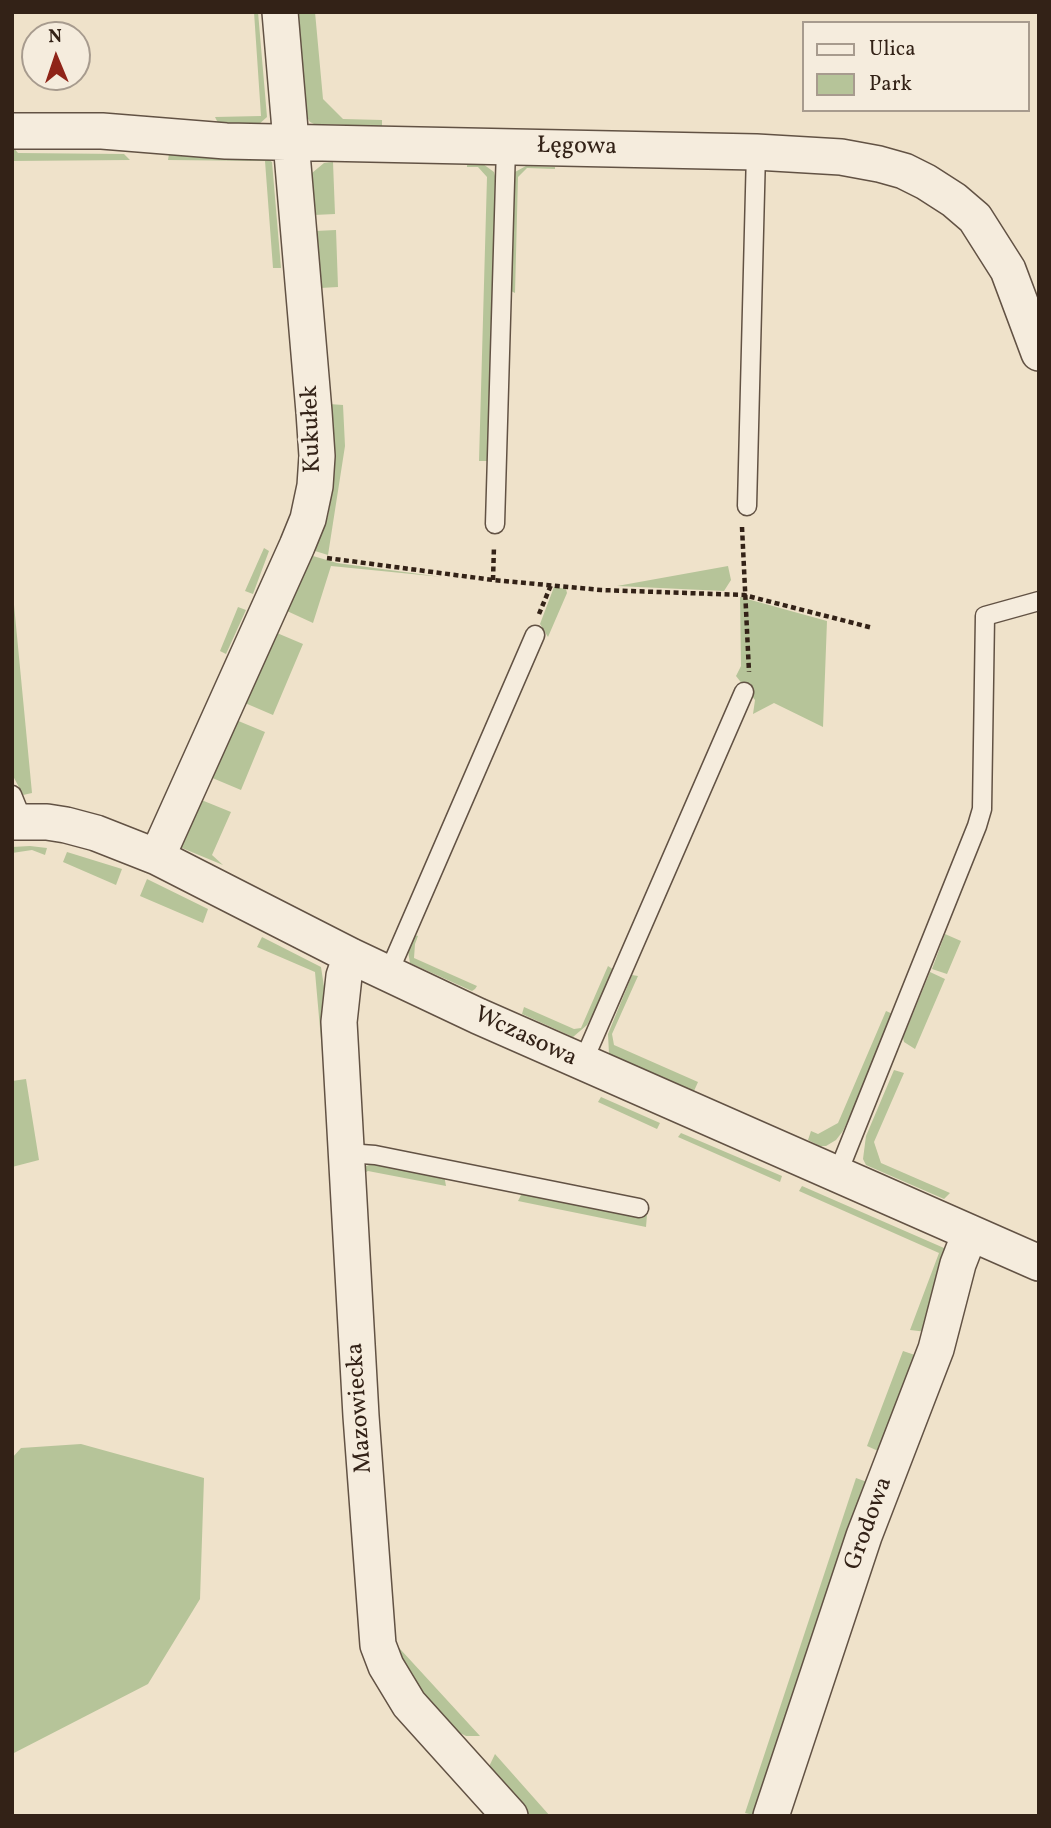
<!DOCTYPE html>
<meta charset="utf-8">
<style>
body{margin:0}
#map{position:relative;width:1051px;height:1828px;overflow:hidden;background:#efe2ca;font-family:Vollkorn,serif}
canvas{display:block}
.frame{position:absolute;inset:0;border:14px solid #332217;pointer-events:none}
.legend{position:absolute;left:802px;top:21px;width:228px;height:91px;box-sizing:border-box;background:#f5ecdd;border:2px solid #a79b8e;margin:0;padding:9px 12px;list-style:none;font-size:21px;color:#332217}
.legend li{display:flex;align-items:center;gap:14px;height:35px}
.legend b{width:35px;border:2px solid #a79b8e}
.north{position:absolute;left:21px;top:21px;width:70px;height:70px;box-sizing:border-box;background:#f5ecdd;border:2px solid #a79b8e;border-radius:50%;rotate:358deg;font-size:19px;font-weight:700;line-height:28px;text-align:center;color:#332217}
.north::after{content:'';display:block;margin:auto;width:24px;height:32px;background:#8f2418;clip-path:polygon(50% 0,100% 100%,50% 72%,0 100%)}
</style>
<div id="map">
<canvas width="1051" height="1828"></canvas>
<div class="frame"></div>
<ul class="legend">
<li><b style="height:9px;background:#f5ecdd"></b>Ulica</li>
<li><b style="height:19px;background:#b6c499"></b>Park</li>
</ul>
<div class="north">N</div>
</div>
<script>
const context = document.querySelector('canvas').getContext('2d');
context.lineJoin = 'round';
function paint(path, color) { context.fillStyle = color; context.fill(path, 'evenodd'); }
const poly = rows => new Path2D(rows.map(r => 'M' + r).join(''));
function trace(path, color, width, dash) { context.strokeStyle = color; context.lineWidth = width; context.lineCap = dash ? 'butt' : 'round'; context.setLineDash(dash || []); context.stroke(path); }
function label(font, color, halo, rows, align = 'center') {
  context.font = font + ' Vollkorn,serif'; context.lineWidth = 6; context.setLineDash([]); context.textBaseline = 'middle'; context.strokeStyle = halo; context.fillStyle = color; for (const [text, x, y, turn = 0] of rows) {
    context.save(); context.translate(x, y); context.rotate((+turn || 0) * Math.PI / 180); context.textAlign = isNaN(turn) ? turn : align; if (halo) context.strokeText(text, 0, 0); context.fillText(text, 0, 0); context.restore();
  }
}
paint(poly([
 [254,12,258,12,267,117,258,125,219,125,215,117,261,116],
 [293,12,315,12,323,99,343,119,382,120,382,126,314,124,310,122,305,114],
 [12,146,18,153,124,154,130,160,12,161],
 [169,154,266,158,272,162,281,268,273,268,265,161,168,160],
 [333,162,335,214,314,215,310,180,312,173,324,163],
 [467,164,483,164,494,172,495,176,490,461,479,461,487,177,478,167,467,167],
 [526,166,555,167,555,169,527,168,518,177,515,293,509,290,514,179,515,172],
 [336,230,338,287,320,288,315,231],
 [329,404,343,405,345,446,328,555,315,551,328,516,334,478],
 [264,548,269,551,253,594,245,591],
 [313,556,337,563,442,577,331,566,313,623,287,611],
 [728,566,731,580,724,591,617,586],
 [12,584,32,793,23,795,12,774],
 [554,587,566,589,567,593,548,637,540,624],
 [740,597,827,621,823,727,774,703,753,714,755,700,736,676,741,666],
 [238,607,246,610,226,654,220,651],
 [277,633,303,644,273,715,245,703],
 [236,720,265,732,241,790,210,777],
 [199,799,231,812,212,855,223,865,182,848,180,844],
 [30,846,47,848,45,855,32,850,12,853,12,847],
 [67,852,122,869,116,885,63,862],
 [147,879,208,909,203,923,140,896],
 [945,934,961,941,947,974,932,969],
 [415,935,418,936,415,944,414,958,477,986,475,989,472,991,410,963,408,951],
 [262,937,321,967,332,1039,333,1061,323,1062,315,972,257,947],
 [608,966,614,970,602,997,587,1025,573,1037,522,1014,524,1007,574,1029,581,1028],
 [930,972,945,979,915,1049,904,1042,903,1038],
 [632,975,638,976,612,1034,614,1045,698,1082,694,1091,609,1054,608,1034],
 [886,1011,895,1015,843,1131,836,1140,826,1146,820,1146,808,1140,811,1131,818,1134,838,1123],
 [894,1070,904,1073,874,1142,881,1163,950,1193,944,1199,866,1165,863,1159,866,1136],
 [26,1079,39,1160,12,1167,12,1081],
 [601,1097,660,1123,657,1129,598,1102],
 [681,1133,782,1176,780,1182,678,1137],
 [387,1163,444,1175,446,1186,368,1171,355,1178,363,1167,372,1164],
 [802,1186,944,1248,945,1253,927,1332,910,1330,939,1253,799,1191],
 [523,1191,647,1215,646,1227,518,1201],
 [903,1351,921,1357,885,1454,867,1446],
 [81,1444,204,1478,200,1599,148,1684,12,1754,12,1458,21,1448],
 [856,1478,867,1482,758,1816,745,1813],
 [390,1638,480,1736,466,1736,444,1725,397,1669],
 [495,1754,550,1816,522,1816,485,1775]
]), '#b6c499');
const service = poly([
 [747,506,756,152],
 [495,524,506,147],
 [12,795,23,822],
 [388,974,535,635],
 [582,1064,744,692],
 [347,1153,375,1155,639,1208],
 [837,1175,977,826,982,809,985,616,1039,601]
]);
const minor = poly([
 [12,131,102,131,226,141,756,152,841,157,879,164,904,171,926,182,954,200,975,218,1008,270,1039,353],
 [12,822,47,822,66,825,96,833,157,857,351,956,478,1016,1039,1263],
 [157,857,297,546,308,519,315,486,317,456,314,412,280,12],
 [351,956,344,976,339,1022,361,1416,378,1645,386,1666,409,1704,510,1816],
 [771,1816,864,1536,936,1349,958,1264,970,1233]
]);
trace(service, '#625244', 21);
trace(minor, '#625244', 38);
trace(poly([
 [742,527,749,672],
 [327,558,493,580,601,590,744,595,873,628],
 [493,580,494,546],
 [539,614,551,585]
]), '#332217', 4.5, [5, 3.5]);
trace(service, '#f5ecdd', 18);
trace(minor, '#f5ecdd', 35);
label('24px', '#332217', '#f5ecdd', [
 ["Łęgowa",577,148,1],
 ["Kukułek",313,429,-92],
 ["Wczasowa",525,1038,25],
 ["Mazowiecka",361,1408,-94],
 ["Grodowa",870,1524,-70]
]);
</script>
